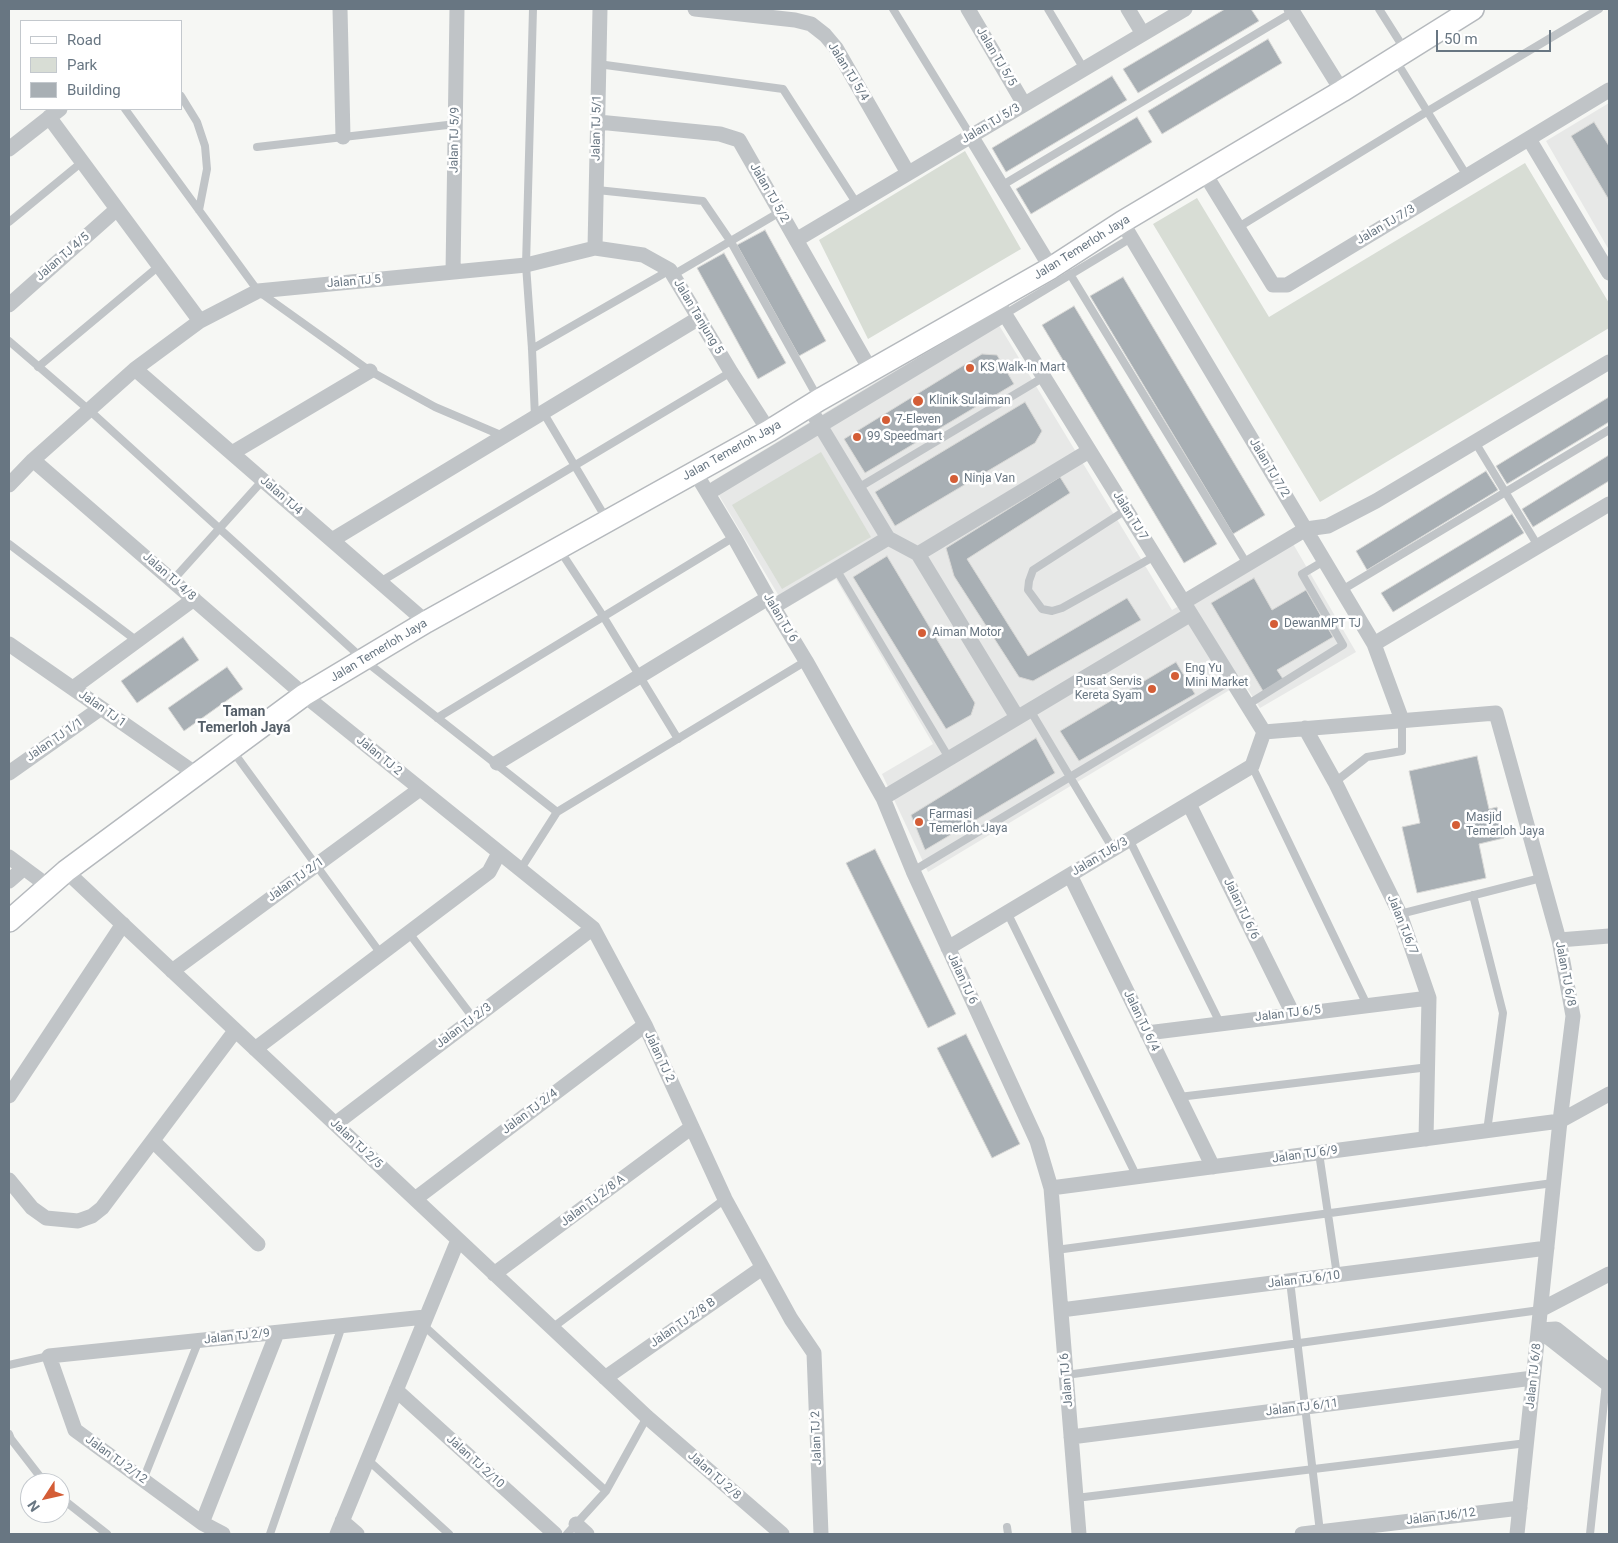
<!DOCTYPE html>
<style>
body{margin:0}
#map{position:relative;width:1618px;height:1543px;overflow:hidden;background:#f6f7f4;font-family:Roboto,sans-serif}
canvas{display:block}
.frame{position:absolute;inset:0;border:10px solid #687682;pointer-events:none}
.legend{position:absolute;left:20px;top:20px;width:162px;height:90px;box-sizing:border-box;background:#fff;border:1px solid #c3c8cd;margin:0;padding:6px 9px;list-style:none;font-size:15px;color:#687682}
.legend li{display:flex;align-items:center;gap:10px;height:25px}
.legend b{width:25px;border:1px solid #c3c8cd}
.north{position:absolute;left:20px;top:1473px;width:50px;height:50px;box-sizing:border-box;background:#fff;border:1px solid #c3c8cd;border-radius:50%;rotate:235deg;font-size:14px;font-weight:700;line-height:20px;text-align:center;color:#687682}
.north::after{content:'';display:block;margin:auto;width:18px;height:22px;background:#d45d36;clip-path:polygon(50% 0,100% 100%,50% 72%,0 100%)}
.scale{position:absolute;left:1436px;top:30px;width:115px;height:22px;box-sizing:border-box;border:2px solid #687682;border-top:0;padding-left:6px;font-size:15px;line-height:18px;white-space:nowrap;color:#687682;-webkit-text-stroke:4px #fff;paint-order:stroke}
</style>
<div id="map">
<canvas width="1618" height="1543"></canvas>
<div class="frame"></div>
<ul class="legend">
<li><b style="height:6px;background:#fff"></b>Road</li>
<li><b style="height:14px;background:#d8ddd5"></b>Park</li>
<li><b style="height:14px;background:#a8afb4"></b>Building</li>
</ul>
<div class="north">N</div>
<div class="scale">50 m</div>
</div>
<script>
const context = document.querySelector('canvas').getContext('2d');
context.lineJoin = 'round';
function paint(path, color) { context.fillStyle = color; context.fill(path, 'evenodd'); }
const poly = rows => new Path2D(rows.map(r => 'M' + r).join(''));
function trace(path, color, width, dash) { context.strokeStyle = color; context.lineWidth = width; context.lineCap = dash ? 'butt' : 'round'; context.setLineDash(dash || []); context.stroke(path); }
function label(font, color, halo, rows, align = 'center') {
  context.font = font + ' Roboto,sans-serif'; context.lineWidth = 5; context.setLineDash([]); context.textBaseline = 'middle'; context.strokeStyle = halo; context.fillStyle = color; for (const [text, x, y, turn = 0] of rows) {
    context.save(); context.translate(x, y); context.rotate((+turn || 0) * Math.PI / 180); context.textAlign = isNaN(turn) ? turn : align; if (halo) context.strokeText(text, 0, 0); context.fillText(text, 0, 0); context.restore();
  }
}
paint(poly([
 [1609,103,1609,250,1546,141],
 [991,312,1172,610,1292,542,1356,652,1260,708,1243,682,928,872,882,774,933,744,836,579,786,608,711,482]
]), '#e7e8e7');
paint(poly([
 [965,151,1021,249,868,339,819,240],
 [1525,163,1609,303,1609,328,1320,502,1153,224,1197,198,1269,317],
 [821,452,871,537,782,589,732,505]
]), '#d8ddd5');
const building = poly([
 [1225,9,1251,9,1259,21,1138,93,1123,69,1225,9],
 [1268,39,1282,63,1162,134,1148,111,1268,39],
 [1112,76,1127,100,1006,172,992,148,1112,76],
 [1137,117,1152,142,1031,214,1016,189,1137,117],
 [1594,122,1609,146,1609,200,1571,136,1594,122],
 [765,230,826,341,799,356,737,245,765,230],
 [724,253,786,363,758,379,697,268,724,253],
 [1123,277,1265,515,1233,534,1090,296,1123,277],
 [1074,306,1217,544,1184,563,1042,325,1074,306],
 [982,354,997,355,1014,384,865,473,844,439,982,354],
 [1609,397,1609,422,1507,484,1496,466,1609,397],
 [1025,402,1042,431,1035,443,895,526,875,492,1025,402],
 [1609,455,1609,481,1533,527,1522,509,1609,455],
 [1486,471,1498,490,1367,570,1356,551,1486,471],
 [1060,477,1070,493,967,559,1028,656,1127,598,1141,620,1033,681,1019,677,954,576,946,548,1060,477],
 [1512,514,1524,533,1393,612,1381,593,1512,514],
 [887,556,975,703,971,715,946,729,853,577,887,556],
 [1254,578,1272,610,1306,590,1333,637,1277,670,1283,679,1263,691,1211,603,1254,578],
 [183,637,199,660,137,703,121,681,183,637],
 [1176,662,1195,694,1079,761,1060,731,1176,662],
 [227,667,243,689,184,731,168,708,227,667],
 [1036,738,1055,773,925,850,911,815,1036,738],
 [1477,756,1489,809,1497,807,1504,838,1479,844,1486,878,1417,893,1402,827,1420,823,1409,771,1477,756],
 [875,849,956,1014,928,1028,846,863,875,849],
 [966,1034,1020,1144,992,1158,937,1048,966,1034]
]);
paint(building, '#a8afb4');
trace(building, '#d8d8d6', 1);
const secondary = poly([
 [9,921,66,871,304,695,426,622,769,431,819,400,1051,268,1122,222,1342,91,1473,9]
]);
trace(secondary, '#b5b9bd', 24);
trace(poly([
 [533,9,526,265,532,349,535,417],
 [893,9,971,136],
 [1048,9,1084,69],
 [1379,9,1405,50],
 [1395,59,1467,176],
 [598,64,783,89,857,204],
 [181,96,197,122,205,146,207,169,199,210],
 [125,109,258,291,370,371,435,407,503,436],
 [257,147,456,124],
 [1001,186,1293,12],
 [597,190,703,201,731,242,818,398],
 [9,222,82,162],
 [1237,228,1428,111,1599,9],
 [1070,274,1247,564],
 [673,275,780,212],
 [1005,314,1131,238],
 [9,341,89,410,364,660,557,812,520,870],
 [532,349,670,270],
 [38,367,159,266],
 [543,412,607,520],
 [1475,442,1538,546],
 [858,488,1044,377],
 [1126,510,1033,570,1029,581,1028,590,1042,609,1052,611,1062,608,1155,556],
 [9,544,137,641],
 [559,549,603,616,678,739],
 [836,569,949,758],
 [173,580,263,480],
 [380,582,731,372],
 [1342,590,1609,430],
 [1247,705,1343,645,1302,574,1324,561],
 [1030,710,1113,849],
 [437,718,734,537],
 [232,750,381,954],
 [1252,766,1367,1005],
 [1335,782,1367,757,1402,751,1402,720],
 [557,812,806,661],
 [1129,839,1220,1023],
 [913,871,1232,680],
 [1473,895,1503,1013,1487,1131],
 [1007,912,1137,1177],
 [1400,914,1541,878],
 [409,933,474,1019],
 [1179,1097,1429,1067],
 [1319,1153,1337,1275],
 [1056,1250,1553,1183],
 [1290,1281,1320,1532],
 [423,1325,606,1491],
 [552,1328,725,1199],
 [9,1365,49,1356],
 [1066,1375,1540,1310],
 [9,1434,11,1439,45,1483],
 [368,1460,449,1534],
 [143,1480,199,1340],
 [60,1497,107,1534],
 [1076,1498,1527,1443],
 [1007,1527,1008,1534],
 [270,1534,342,1326],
 [567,1534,606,1491,647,1417],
 [1590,1534,1606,1383]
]), '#c0c4c7', 8);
trace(poly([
 [340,9,343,137],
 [695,9,795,20,811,24,825,35,836,48,908,173],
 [968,9,1024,104],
 [1128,9,1143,34],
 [1291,9,1342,91],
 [49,117,200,321],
 [598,122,720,134,739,140,871,371],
 [971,136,1051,268],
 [1529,139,1609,273],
 [9,149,60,109],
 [1205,174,1273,285,1287,285,1609,90],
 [1122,222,1374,644,1402,720],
 [796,240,1185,9],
 [595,248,600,9],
 [453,272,457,9],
 [996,300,1264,732],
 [9,305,117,209],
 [135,369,426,622],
 [232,453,370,371],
 [33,460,304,695,593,928,645,1025,725,1199,791,1319,814,1353,821,1534],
 [695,472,734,537,768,598,806,661,883,798,913,871,1037,1141,1051,1188,1079,1534],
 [9,485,33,460,135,369,200,321,258,291,526,265,595,248,643,255,670,270,731,372,769,431],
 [708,493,1005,314],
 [888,538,918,554],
 [332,540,699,318],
 [1184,602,1306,529,1328,526,1376,501,1609,362],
 [773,607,888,538,815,417],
 [9,644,196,774],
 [1374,644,1609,504],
 [73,688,194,599],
 [1017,717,918,554,1089,451],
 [1305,728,1335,782,1400,914,1429,998,1426,1139],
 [1264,732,1496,713,1559,940,1573,1016,1560,1121,1517,1534],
 [497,763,768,598],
 [9,773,101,708],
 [883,798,1191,614],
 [1189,804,1293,1014],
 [9,857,48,886],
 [66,871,647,1417,782,1534],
 [1070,875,1213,1167],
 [9,881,24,868],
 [1559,940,1609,936],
 [948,948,1252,766,1264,732],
 [172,971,420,789],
 [1147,1033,1429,998],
 [255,1049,489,872,499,853],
 [9,1096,123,924],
 [335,1124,593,928],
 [153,1141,258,1244],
 [9,1180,32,1208,46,1218,78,1221,92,1216,102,1208,235,1031],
 [1051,1188,1560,1121,1609,1094],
 [415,1199,645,1025],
 [494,1274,692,1127],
 [1061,1310,1547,1248],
 [1540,1310,1609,1274],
 [1539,1330,1609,1385],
 [1539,1330,1556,1329,1609,1371],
 [605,1378,762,1268],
 [396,1390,555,1534],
 [1071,1437,1533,1378],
 [342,1521,357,1534],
 [202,1523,277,1333],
 [576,1524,587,1534],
 [223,1534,202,1523,75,1430,49,1356,425,1317],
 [337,1534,458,1240],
 [1302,1534,1520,1508]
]), '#c0c4c7', 15);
trace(secondary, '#fff', 21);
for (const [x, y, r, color] of [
 [970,368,5,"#d45d36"],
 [918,401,6,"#d45d36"],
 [886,420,5,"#d45d36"],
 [857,437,5,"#d45d36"],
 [954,479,5,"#d45d36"],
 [1274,624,5,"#d45d36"],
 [922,633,5,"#d45d36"],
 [1175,676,5,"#d45d36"],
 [1152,689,5,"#d45d36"],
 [919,822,5,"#d45d36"],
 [1456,825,5,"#d45d36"]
]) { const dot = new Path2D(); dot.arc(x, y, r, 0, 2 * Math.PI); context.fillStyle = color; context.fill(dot); trace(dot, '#fff', 2); }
label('12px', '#687682', '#fff', [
 ["Jalan TJ 5/5",996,57,59],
 ["Jalan TJ 5/4",848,72,58],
 ["Jalan TJ 5/3",991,124,-31],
 ["Jalan TJ 5/1",597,128,-89],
 ["Jalan TJ 5/9",455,140,-89],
 ["Jalan TJ 5/2",769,193,60],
 ["Jalan TJ 7/3",1386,225,-31],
 ["Jalan Temerloh Jaya",1082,248,-32],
 ["Jalan TJ 4/5",63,257,-41],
 ["Jalan TJ 5",354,282,-5],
 ["Jalan Tanjung 5",698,317,59],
 ["Jalan Temerloh Jaya",732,451,-29],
 ["Jalan TJ 7/2",1269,468,59],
 ["Jalan TJ4",281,496,41],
 ["Jalan TJ 7",1130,516,58],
 ["Jalan TJ 4/8",169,577,41],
 ["Jalan TJ 6",780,618,59],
 ["Jalan Temerloh Jaya",379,651,-31],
 ["Jalan TJ 1",102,709,35],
 ["Jalan TJ 1/1",55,740,-35],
 ["Jalan TJ 2",379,756,39],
 ["Jalan TJ6/3",1100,857,-31],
 ["Jalan TJ 2/1",296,880,-36],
 ["Jalan TJ 6/6",1241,909,64],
 ["Jalan TJ6/7",1402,925,68],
 ["Jalan TJ 6/8",1565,974,79],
 ["Jalan TJ 6",962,979,65],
 ["Jalan TJ 6/5",1288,1014,-7],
 ["Jalan TJ 6/4",1141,1021,64],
 ["Jalan TJ 2/3",464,1026,-37],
 ["Jalan TJ 2",659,1057,65],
 ["Jalan TJ 2/4",530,1112,-37],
 ["Jalan TJ 2/5",356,1144,43],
 ["Jalan TJ 6/9",1305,1155,-8],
 ["Jalan TJ 2/8 A",593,1201,-37],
 ["Jalan TJ 6/10",1304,1280,-7],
 ["Jalan TJ 2/8 B",683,1323,-35],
 ["Jalan TJ 2/9",237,1337,-6],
 ["Jalan TJ 6/8",1534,1376,-84],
 ["Jalan TJ 6",1067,1380,-95],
 ["Jalan TJ 6/11",1302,1408,-7],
 ["Jalan TJ 2",817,1438,-92],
 ["Jalan TJ 2/12",116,1460,36],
 ["Jalan TJ 2/10",475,1462,42],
 ["Jalan TJ 2/8",714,1476,41],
 ["Jalan TJ6/12",1441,1517,-7]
]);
label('12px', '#687682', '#fff', [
 ["KS Walk-In Mart",980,368],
 ["Klinik Sulaiman",929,401],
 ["7-Eleven",896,420],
 ["99 Speedmart",867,437],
 ["Ninja Van",964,479],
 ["DewanMPT TJ",1284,624],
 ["Aiman Motor",932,633],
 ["Eng Yu",1185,669],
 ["Mini Market",1185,683],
 ["Pusat Servis",1142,682,"right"],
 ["Kereta Syam",1142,696,"right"],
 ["Farmasi",929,815],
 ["Temerloh Jaya",929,829],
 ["Masjid",1466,818],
 ["Temerloh Jaya",1466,832]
], 'left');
label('bold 14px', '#555f68', '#fff', [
 ["Taman",244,712],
 ["Temerloh Jaya",244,728]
]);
</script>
